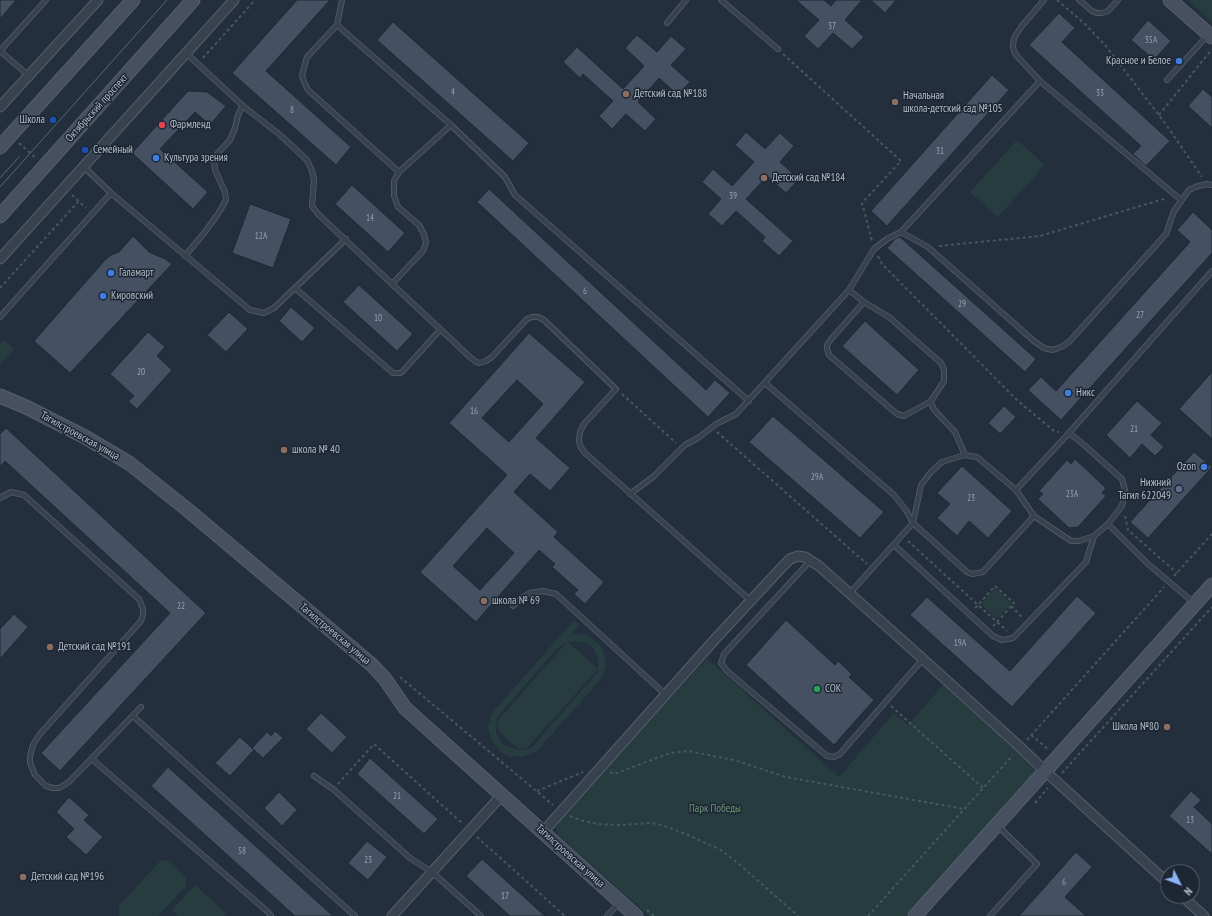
<!DOCTYPE html>
<meta charset="utf-8">
<style>
body{margin:0}
#map{position:relative;width:1212px;height:916px;overflow:hidden;background:#242f3e;font-family:"PT Sans Narrow",sans-serif}
canvas{display:block}
.north{position:absolute;left:1160px;top:864px;width:40px;height:40px;box-sizing:border-box;background:#1d2633;border:1px solid #59626f;border-radius:50%;rotate:132deg;font-size:11px;font-weight:700;line-height:16px;text-align:center;color:#b4bcc9}
.north::after{content:'';display:block;margin:auto;width:14px;height:18px;background:#8ab4f8;clip-path:polygon(50% 0,100% 100%,50% 72%,0 100%)}
</style>
<div id="map">
<canvas width="1212" height="916"></canvas>
<div class="north">N</div>
</div>
<script>
const context = document.querySelector('canvas').getContext('2d');
context.lineJoin = 'round';
function paint(path, color) { context.fillStyle = color; context.fill(path, 'evenodd'); }
const poly = rows => new Path2D(rows.map(r => 'M' + r).join(''));
function trace(path, color, width, dash) { context.strokeStyle = color; context.lineWidth = width; context.lineCap = dash ? 'butt' : 'round'; context.setLineDash(dash || []); context.stroke(path); }
function label(font, color, halo, rows, align = 'center') {
  context.font = font + ' "PT Sans Narrow",sans-serif'; context.lineWidth = 3; context.setLineDash([]); context.textBaseline = 'middle'; context.strokeStyle = halo; context.fillStyle = color; for (const [text, x, y, turn = 0] of rows) {
    context.save(); context.translate(x, y); context.rotate((+turn || 0) * Math.PI / 180); context.textAlign = isNaN(turn) ? turn : align; if (halo) context.strokeText(text, 0, 0); context.fillText(text, 0, 0); context.restore();
  }
}
paint(poly([
 [1188,0,1212,0,1212,22],
 [1017,140,1045,165,998,217,970,192],
 [4,340,14,349,0,365,0,344],
 [995,588,1012,603,997,619,981,604],
 [574,620,579,624,572,633,586,635,598,643,603,650,606,664,602,678,536,752,522,757,508,756,501,752,492,741,488,727,492,713],
 [573,641,584,642,593,648,598,658,598,669,568,642],
 [567,642,500,718,498,722,498,731,519,749,527,748,598,669,596,674,532,747,527,749,516,750,506,746,501,743,496,733,496,727,498,716,558,648],
 [707,658,839,777,894,713,908,725,943,685,1032,764,1035,770,1035,773,1028,782,908,916,649,916,558,835,556,827,558,822],
 [167,860,186,877,186,886,158,916,119,916,118,907,160,861],
 [195,885,227,914,224,916,178,916,172,910]
]), '#263c3f');
const building = poly([
 [0,0,16,0,0,19,0,0],
 [297,0,330,0,266,71,351,147,336,165,232,73,297,0],
 [796,0,824,0,831,6,836,0,862,0,845,20,864,37,852,49,833,33,818,49,804,36,819,20,796,0],
 [871,0,896,0,885,13,871,0],
 [1059,13,1075,28,1062,42,1170,141,1146,166,1133,154,1141,146,1029,45,1059,13],
 [1148,20,1171,41,1154,60,1131,40,1148,20],
 [393,22,529,143,513,161,377,40,393,22],
 [637,35,657,52,671,36,686,49,671,65,690,82,678,95,659,78,638,102,656,119,645,131,626,114,612,129,599,116,613,101,583,74,580,78,563,62,577,47,623,89,644,66,625,48,637,35],
 [992,75,1009,90,887,226,871,211,992,75],
 [1203,89,1212,97,1212,128,1188,106,1203,89],
 [188,91,207,92,226,106,210,125,195,112,160,149,208,192,193,209,132,153,188,91],
 [746,132,765,149,780,133,794,146,780,162,799,179,786,193,767,176,746,199,793,241,779,256,762,241,765,237,736,211,722,226,708,214,721,199,702,182,713,169,732,186,754,162,735,145,746,132],
 [352,185,405,233,388,252,335,204,352,185],
 [489,189,706,390,715,380,730,393,708,417,477,202,489,189],
 [250,204,291,219,273,268,232,253,250,204],
 [1193,212,1212,230,1212,253,1061,420,1028,390,1041,377,1056,391,1190,242,1177,230,1193,212],
 [133,236,149,252,165,259,172,264,70,373,34,341,105,260,111,255,119,252,133,236],
 [900,237,1036,359,1025,372,887,248,895,239,900,237],
 [359,285,413,334,397,351,343,302,359,285],
 [291,307,315,328,302,342,279,321,291,307],
 [229,312,248,329,226,352,207,335,229,312],
 [865,321,919,370,897,395,842,346,865,321],
 [148,332,165,347,157,356,172,370,137,409,128,401,134,396,110,374,148,332],
 [529,333,585,382,536,438,570,468,550,491,530,474,514,492,558,532,554,537,604,582,585,604,574,594,578,590,552,567,555,564,539,550,476,622,420,572,507,475,449,423,529,333],
 [517,380,543,404,509,442,482,418,517,380],
 [487,528,514,553,480,590,453,566,487,528],
 [1212,372,1212,439,1179,409,1212,372],
 [1137,401,1162,423,1151,435,1164,447,1155,456,1142,444,1130,458,1106,435,1137,401],
 [1004,406,1016,417,1000,434,988,423,1004,406],
 [773,416,884,512,860,538,749,442,773,416],
 [6,428,206,613,60,771,41,753,170,613,5,461,0,467,0,434,6,428],
 [1194,452,1212,467,1148,538,1130,522,1194,452],
 [1075,459,1106,488,1102,493,1106,496,1078,527,1069,528,1038,499,1043,494,1039,491,1067,460,1071,464,1075,459],
 [962,466,1012,511,988,538,969,521,957,536,937,518,950,504,937,493,962,466],
 [1077,596,1096,613,1012,707,910,615,927,597,1010,671,1077,596],
 [14,614,28,627,0,659,0,629,14,614],
 [786,620,835,665,838,661,852,674,849,677,874,700,834,745,746,665,786,620],
 [321,713,347,737,332,753,306,729,321,713],
 [275,731,283,738,263,758,252,748,267,732,271,736,275,731],
 [240,737,254,750,230,776,215,763,240,737],
 [370,758,438,819,424,834,357,774,370,758],
 [168,767,333,916,295,916,151,786,168,767],
 [1191,791,1201,800,1194,807,1212,824,1212,854,1169,816,1191,791],
 [279,792,297,810,282,826,264,808,279,792],
 [69,797,89,815,84,820,103,837,86,855,66,837,74,829,56,812,69,797],
 [367,841,387,857,368,880,348,863,367,841],
 [1076,852,1092,867,1065,897,1086,916,1019,916,1076,852],
 [482,859,545,916,510,916,466,876,482,859]
]);
paint(building, '#455162');
trace(building, '#1f2835', 1);
const lane = poly([
 [342,0,337,25,307,57,302,75,304,82,308,90,399,172],
 [721,0,778,49],
 [1044,0,1021,27,1014,38,1013,46,1014,51,1016,55,1040,81,1181,200],
 [1079,0,1092,11,1097,13,1102,13,1108,11,1118,0],
 [667,23,686,0],
 [337,25,451,125,505,177,515,195,749,401],
 [0,51,46,0],
 [0,51,28,75],
 [1167,80,1207,36],
 [243,106,279,134,307,160,312,171,314,180,312,206,318,214,392,284,423,251,426,243,424,234,419,225,398,207,394,196,394,181,399,172,451,125],
 [84,167,111,193,250,310,264,313,274,308,346,239],
 [901,232,928,247,1035,342,1044,348,1053,350,1061,347,1069,342,1166,234,1174,211,1189,190,1198,186,1207,184,1212,185],
 [185,256,204,233,218,214,226,200,225,192,215,170,214,159,217,154,230,140,235,128,238,115,243,106,186,53],
 [392,284,471,358,476,362,480,363,486,361,492,357,527,319,532,317,538,317,544,320,616,389,584,424,580,432,579,440,580,446,585,453,751,601],
 [295,288,393,373,400,373,402,372,440,330],
 [849,290,864,302,889,317,941,363,944,370,944,381,931,401,904,416,897,414,829,355,827,349,827,345,832,338,864,302],
 [0,317,111,193],
 [765,383,894,495,906,510,913,523,850,593],
 [931,401,933,408,938,414,955,432,965,455],
 [1016,490,1069,433,1212,271],
 [630,494,653,477,685,445,698,438,716,424,736,414,849,290,874,249,887,239,901,232,1040,81],
 [0,498,11,492,24,495,139,599,143,609,143,615,141,621,40,734,33,745,30,756,30,763,35,775,46,786,53,788,59,788,69,782,141,707],
 [1034,516,983,572,972,574,967,572,913,523,921,485,931,472,942,462,965,455,977,457,1016,490,1034,516,1071,541,1079,541,1094,536,1108,524,1122,506,1125,490,1122,479,1083,444,1069,433],
 [1108,524,1147,563,1194,603],
 [894,545,993,636,1002,640,1013,638,1017,634,1086,562,1094,536],
 [811,560,724,654,721,663,727,671,827,756,834,757,840,754,923,659],
 [513,606,521,598,530,593,543,591,556,594,666,695],
 [133,716,355,916],
 [92,759,268,912,271,916],
 [314,776,333,789,410,858,432,872,481,916],
 [607,916,619,903],
 [990,916,1037,864,998,826]
]);
const street = poly([
 [0,107,98,0],
 [0,259,234,0],
 [543,832,717,637,783,566,790,559,798,556,805,557,819,566,923,659,1020,747,1045,771,1168,883],
 [1182,896,1204,916],
 [392,916,502,795]
]);
const secondary = poly([
 [1170,0,1212,37],
 [0,147,133,0],
 [0,216,193,0],
 [0,396,26,407,85,437,129,463,189,511,372,665,385,679,405,708,636,916],
 [915,916,1212,585]
]);
trace(lane, '#565f6c', 6);
trace(street, '#565f6c', 11);
trace(secondary, '#565f6c', 15);
trace(poly([
 [1057,0,1085,24,1105,45,1165,123,1202,177],
 [783,54,901,161,862,203,872,241],
 [203,58,255,0],
 [1159,115,1212,49],
 [19,143,37,159],
 [72,195,86,208],
 [939,246,1040,236,1167,198],
 [878,256,882,264,1018,401,1054,431,1059,432],
 [0,288,78,202],
 [622,394,676,443],
 [717,432,867,564],
 [1125,516,1128,530,1177,573],
 [908,541,978,605,974,609],
 [1174,576,1212,534],
 [995,586,1014,603,997,622,978,605,995,586],
 [1011,606,1023,618],
 [993,626,997,622,1007,631],
 [400,677,553,805],
 [891,706,983,788],
 [1031,735,1049,750],
 [1027,740,1164,587],
 [610,772,614,774,670,753,688,751,734,760,786,777,964,809],
 [1062,773,1212,607],
 [338,784,374,744,463,824],
 [537,791,583,772],
 [1035,803,1048,788],
 [570,816,580,820,598,824,620,825,651,823,662,825,686,834,721,850,739,864,798,916],
 [477,837,565,916],
 [647,910,654,916],
 [868,916,1013,755]
]), '#44595c', 2, [3, 3]);
trace(lane, '#38414e', 4.5);
trace(street, '#38414e', 9);
trace(secondary, '#465061', 13);
trace(poly([
 [0,178,19,157],
 [0,187,167,0]
]), '#5a6575', 1);
for (const [x, y, r, color] of [
 [1179,61,4,"#3f7fe0"],
 [626,94,4,"#8d6e63"],
 [895,102,4,"#8d6e63"],
 [53,120,4,"#1a4fb4"],
 [162,125,4,"#e0444e"],
 [85,150,4,"#1a4fb4"],
 [156,158,4,"#3f7fe0"],
 [764,178,4,"#8d6e63"],
 [111,273,4,"#3f7fe0"],
 [103,296,4,"#3f7fe0"],
 [1068,393,4,"#3f7fe0"],
 [284,450,4,"#8d6e63"],
 [1204,467,4,"#3f7fe0"],
 [1179,489,4,"#5c6f8a"],
 [484,601,4,"#8d6e63"],
 [50,647,4,"#8d6e63"],
 [817,689,4,"#2e9e5b"],
 [1167,727,4,"#8d6e63"],
 [23,877,4,"#8d6e63"]
]) { const dot = new Path2D(); dot.arc(x, y, r, 0, 2 * Math.PI); context.fillStyle = color; context.fill(dot); trace(dot, '#1d2633', 1.5); }
label('9px', '#98a1af', null, [
 ["37",832,26],
 ["35А",1151,40],
 ["4",453,92],
 ["33",1100,93],
 ["8",292,110],
 ["31",940,151],
 ["39",733,196],
 ["14",370,218],
 ["12А",261,236],
 ["6",585,291],
 ["29",962,304],
 ["27",1140,315],
 ["10",378,318],
 ["20",141,372],
 ["16",474,411],
 ["21",1134,429],
 ["29А",817,477],
 ["23А",1072,494],
 ["23",971,498],
 ["22",181,606],
 ["19А",960,643],
 ["21",397,796],
 ["13",1190,820],
 ["58",242,851],
 ["23",368,860],
 ["6",1064,882],
 ["17",505,896]
]);
label('11px', '#b4bcc9', '#1d2633', [
 ["Красное и Белое",1171,61,"right"],
 ["Детский сад №188",634,94],
 ["Начальная",903,96],
 ["школа-детский сад №105",903,109],
 ["Школа",45,120,"right"],
 ["Фармленд",170,125],
 ["Семейный",93,150],
 ["Культура зрения",164,158],
 ["Детский сад №184",772,178],
 ["Галамарт",119,273],
 ["Кировский",111,296],
 ["Никс",1076,393],
 ["школа № 40",292,450],
 ["Ozon",1196,467,"right"],
 ["Нижний",1171,483,"right"],
 ["Тагил 622049",1171,496,"right"],
 ["школа № 69",492,601],
 ["Детский сад №191",58,647],
 ["СОК",825,689],
 ["Школа №80",1159,727,"right"],
 ["Детский сад №196",31,877]
], 'left');
label('11px', '#b4bcc9', '#1d2633', [
 ["Октябрьский проспект",97,108,-48],
 ["Тагилстроевская улица",80,436,29],
 ["Тагилстроевская улица",335,634,40],
 ["Тагилстроевская улица",570,856,42]
]);
label('11px', '#6b9a76', '#1d2633', [
 ["Парк Победы",715,809]
]);
</script>
